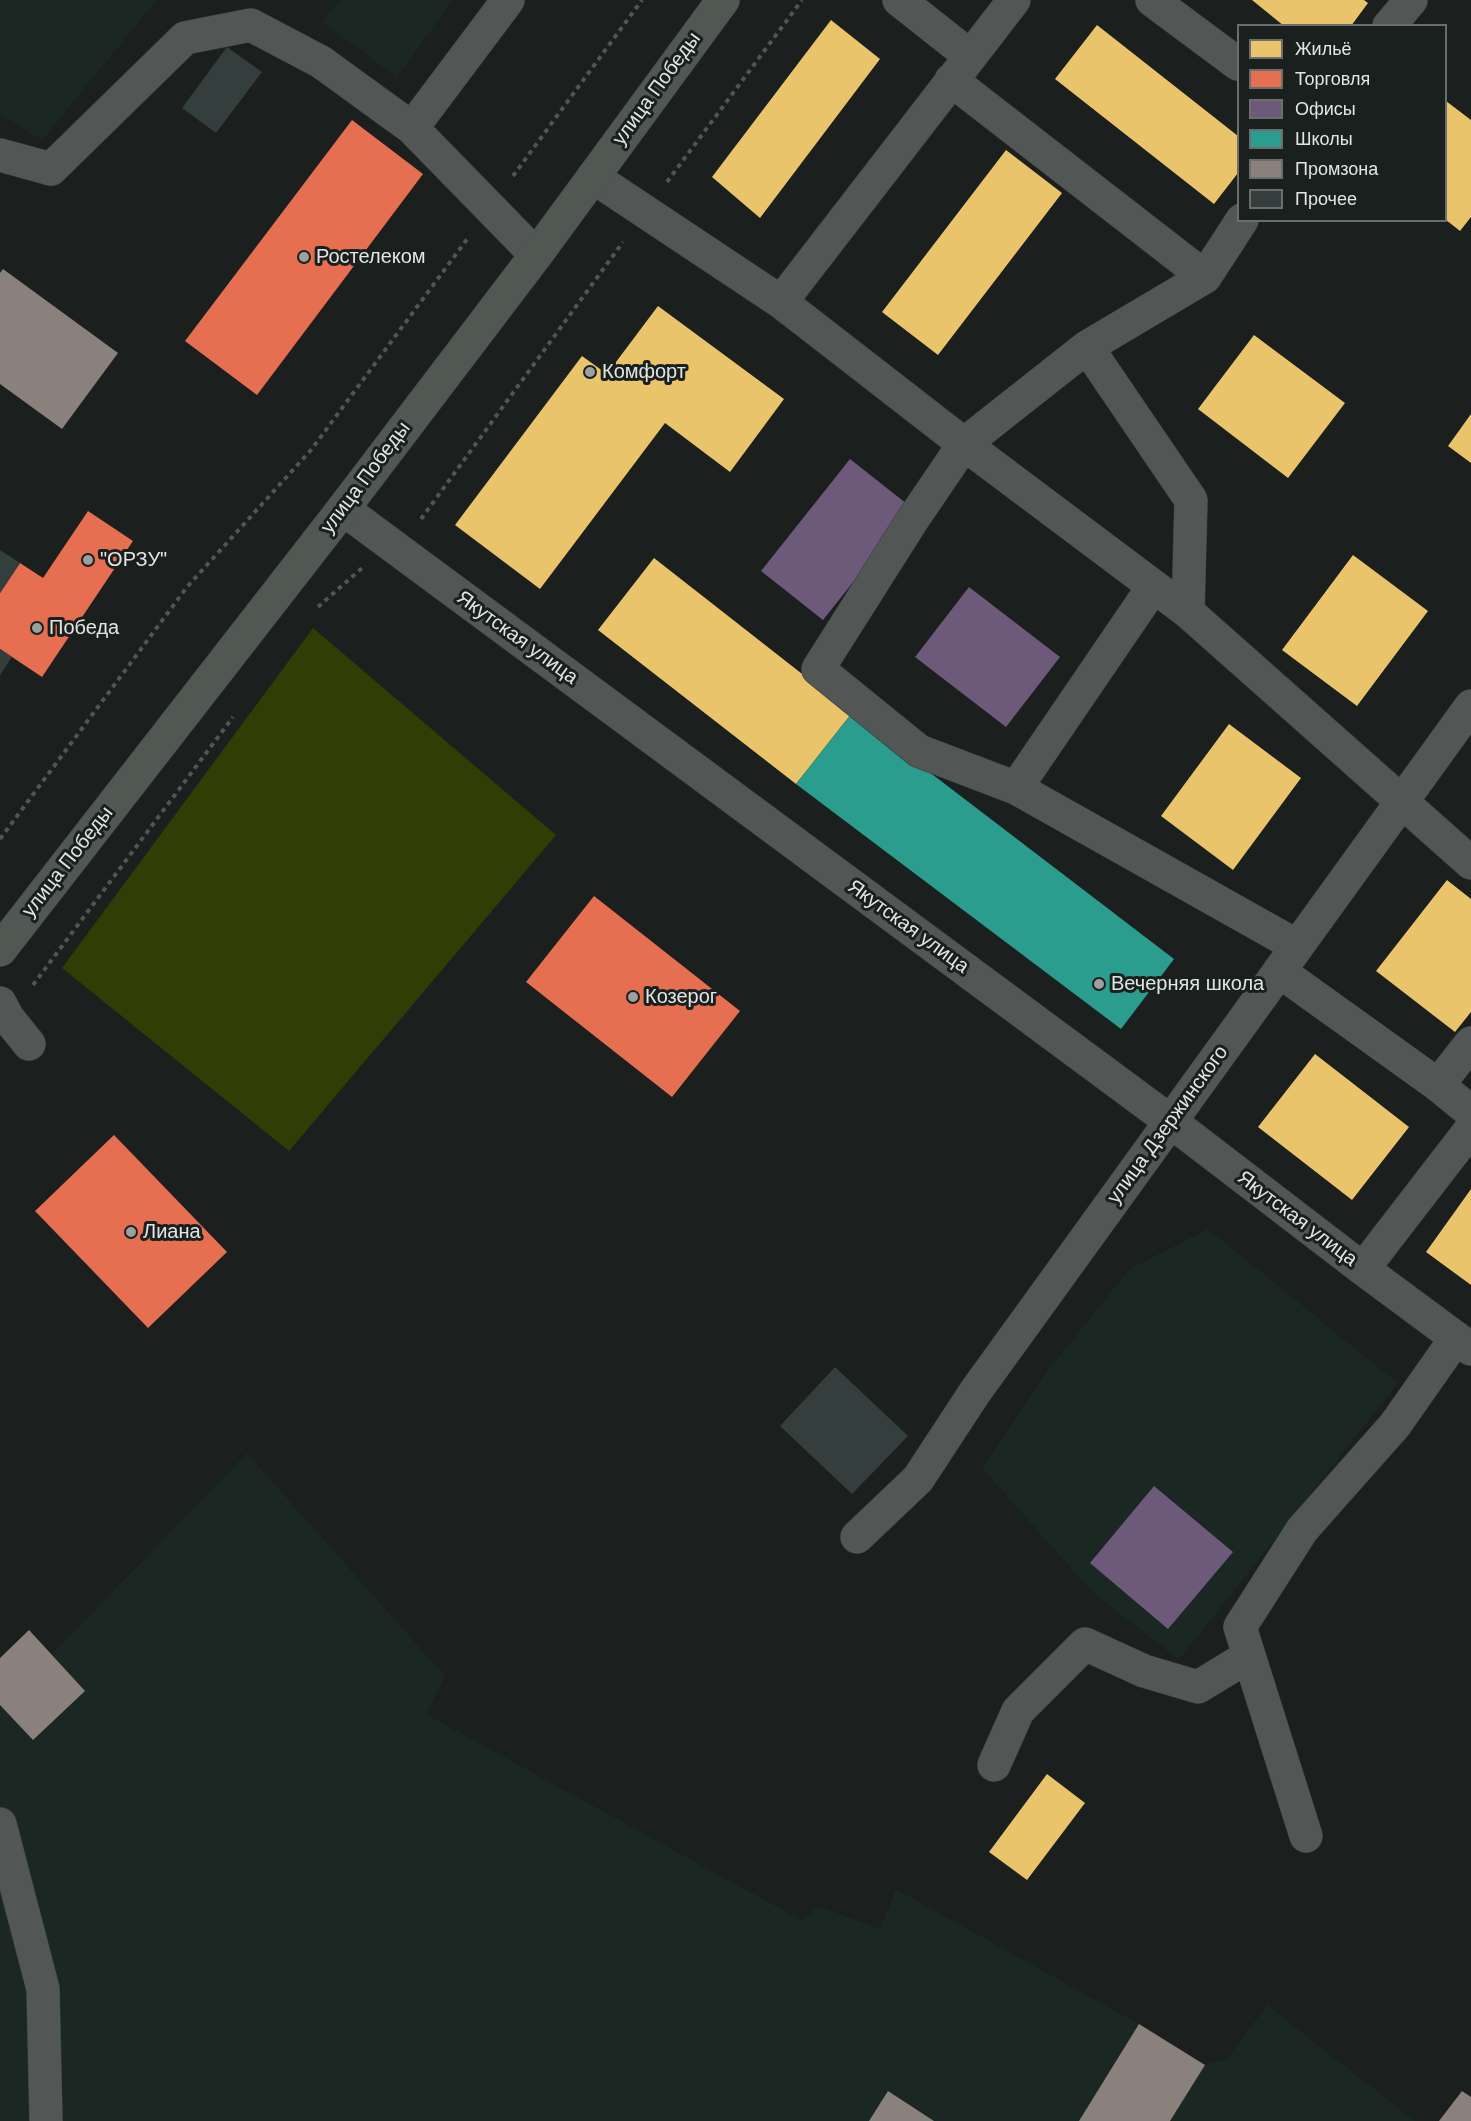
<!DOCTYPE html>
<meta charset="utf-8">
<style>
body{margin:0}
#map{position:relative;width:1471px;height:2121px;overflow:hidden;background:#1b1f1d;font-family:Helvetica,sans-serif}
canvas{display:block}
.legend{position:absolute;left:1237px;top:24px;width:210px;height:198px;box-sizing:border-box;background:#1a201d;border:2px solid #6a6f6d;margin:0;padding:8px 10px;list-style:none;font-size:18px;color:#e1e5e4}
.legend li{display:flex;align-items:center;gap:12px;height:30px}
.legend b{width:30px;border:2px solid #6a6f6d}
</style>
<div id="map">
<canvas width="1471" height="2121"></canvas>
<ul class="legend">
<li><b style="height:16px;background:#e9c46a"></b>Жильё</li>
<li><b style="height:16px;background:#e76f51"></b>Торговля</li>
<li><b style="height:16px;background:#6d597a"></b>Офисы</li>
<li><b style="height:16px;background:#2a9d8f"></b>Школы</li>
<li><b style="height:16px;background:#8a817c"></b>Промзона</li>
<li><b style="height:16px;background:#343f3d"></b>Прочее</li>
</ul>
</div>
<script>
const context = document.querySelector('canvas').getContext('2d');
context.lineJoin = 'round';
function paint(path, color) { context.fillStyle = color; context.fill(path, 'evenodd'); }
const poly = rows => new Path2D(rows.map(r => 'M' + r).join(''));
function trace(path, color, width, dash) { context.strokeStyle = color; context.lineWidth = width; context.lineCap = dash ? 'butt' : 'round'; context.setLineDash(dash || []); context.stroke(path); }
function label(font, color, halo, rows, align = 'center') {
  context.font = font + ' Helvetica,sans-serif'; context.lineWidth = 6; context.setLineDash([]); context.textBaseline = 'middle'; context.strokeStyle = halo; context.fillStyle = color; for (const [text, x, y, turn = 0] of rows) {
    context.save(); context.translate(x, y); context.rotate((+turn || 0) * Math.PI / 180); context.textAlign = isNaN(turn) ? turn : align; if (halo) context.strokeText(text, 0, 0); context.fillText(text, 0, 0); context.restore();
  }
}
paint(poly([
 [0,0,157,0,42,140,0,115],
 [339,0,453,0,397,77,322,22],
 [1208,1229,1398,1383,1179,1660,1090,1590,982,1468,1051,1366,1131,1268],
 [247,1453,445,1676,426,1714,803,1921,818,1906,880,1929,896,1889,1139,2024,1204,2064,1226,2060,1267,2005,1415,2121,0,2121,0,1709,2,1707,0,1705,0,1658,29,1630,52,1654]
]), '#1b2722');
paint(poly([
 [313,628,556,835,289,1151,62,968]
]), '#313d04');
paint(poly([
 [1252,0,1364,0,1368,3,1351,26,1284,26],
 [831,20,880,59,760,218,712,177],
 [1097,25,1238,136,1238,173,1214,204,1055,79],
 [1446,101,1471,120,1471,217,1460,231,1446,220],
 [1006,150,1062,193,938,355,882,312],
 [658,306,784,399,730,472,665,423,540,589,455,525,582,356,607,374],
 [1254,335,1345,403,1288,478,1198,409],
 [1471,414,1471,463,1448,446],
 [1353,555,1428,611,1357,706,1282,650],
 [654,558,852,713,796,784,598,630],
 [1229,724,1301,778,1233,870,1161,816],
 [1447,880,1471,899,1471,1012,1455,1032,1376,971],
 [1315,1054,1409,1127,1352,1200,1258,1127],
 [1471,1189,1471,1285,1426,1252],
 [1047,1774,1085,1803,1027,1880,989,1852]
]), '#e9c46a');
paint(poly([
 [352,120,423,174,257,395,185,341],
 [88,511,133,541,42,677,0,649,0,593,20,563,43,578],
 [594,896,740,1011,672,1097,526,982],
 [114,1135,227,1252,148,1328,35,1211]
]), '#e76f51');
paint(poly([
 [850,459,912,508,823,620,761,571],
 [969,587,1060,657,1006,727,915,657],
 [1154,1486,1233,1552,1168,1629,1090,1563]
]), '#6d597a');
paint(poly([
 [852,713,1174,959,1121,1029,796,784]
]), '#2a9d8f');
paint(poly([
 [3,269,118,353,62,429,0,384,0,273],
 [29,1630,85,1691,33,1740,0,1705,0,1658],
 [1139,2024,1205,2065,1170,2121,1079,2121],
 [888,2091,934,2121,869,2121],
 [1462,2091,1471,2097,1471,2121,1439,2121]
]), '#8a817c');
paint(poly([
 [227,47,262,72,216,133,182,108],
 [0,550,20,563,0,593],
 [0,649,12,657,0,675],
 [835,1367,908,1436,852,1494,780,1426]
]), '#343f3d');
const minor = poly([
 [508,0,412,128,536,255],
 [899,0,970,56],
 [1152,0,1238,64],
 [1389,26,1411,0],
 [951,80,1205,277],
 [0,155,51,169,185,38,251,25,321,62,412,128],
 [593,177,781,302,964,444,1188,612,1471,863],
 [1242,220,1205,277,1087,347,964,444,913,519,818,669,919,751,1016,788,1297,946],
 [781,302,1014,0],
 [1087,347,1191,500,1188,612],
 [343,509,1170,1121,1363,1269,1471,1349],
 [1016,788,1153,587],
 [1279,971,1438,1085,1471,1112],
 [0,1003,8,1018,29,1044],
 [1438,1085,1471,1043],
 [1363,1269,1471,1129],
 [857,1537,918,1479,975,1392,1471,706],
 [994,1765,1018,1711,1085,1644,1144,1671,1198,1687,1249,1656],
 [0,1824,43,1989,46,2121],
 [1306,1836,1240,1627,1302,1530,1395,1425,1456,1338]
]);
const major = poly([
 [0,950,343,509,536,255,723,0]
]);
trace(minor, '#393c3b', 34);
trace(major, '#393c3b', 34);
trace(poly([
 [513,176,642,0],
 [667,182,802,0],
 [421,519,623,242],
 [318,607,362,568],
 [0,839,187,587,311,450,468,238],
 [33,985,233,717]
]), '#525553', 4, [4.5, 4.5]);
trace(minor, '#525655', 33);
trace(major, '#515753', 33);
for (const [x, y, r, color] of [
 [304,257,6,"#9ca09e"],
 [590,372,6,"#9ca09e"],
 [88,560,6,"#9ca09e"],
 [37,628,6,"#9ca09e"],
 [1099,984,6,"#9ca09e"],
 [633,997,6,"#9ca09e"],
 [131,1232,6,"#9ca09e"]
]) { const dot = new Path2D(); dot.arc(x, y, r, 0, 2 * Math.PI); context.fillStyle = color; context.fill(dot); trace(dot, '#1a201d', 2); }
label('20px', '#e1e5e4', '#1a201d', [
 ["улица Победы",657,89,-54],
 ["улица Победы",366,478,-53],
 ["Якутская улица",517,638,36],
 ["улица Победы",68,862,-52],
 ["Якутская улица",908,927,36],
 ["улица Дзержинского",1168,1125,-54],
 ["Якутская улица",1297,1219,37]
]);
label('20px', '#e1e5e4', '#1a201d', [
 ["Ростелеком",316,257],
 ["Комфорт",602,372],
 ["\"ОРЗУ\"",100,560],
 ["Победа",49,628],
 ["Вечерняя школа",1111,984],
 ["Козерог",645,997],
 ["Лиана",143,1232]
], 'left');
</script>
